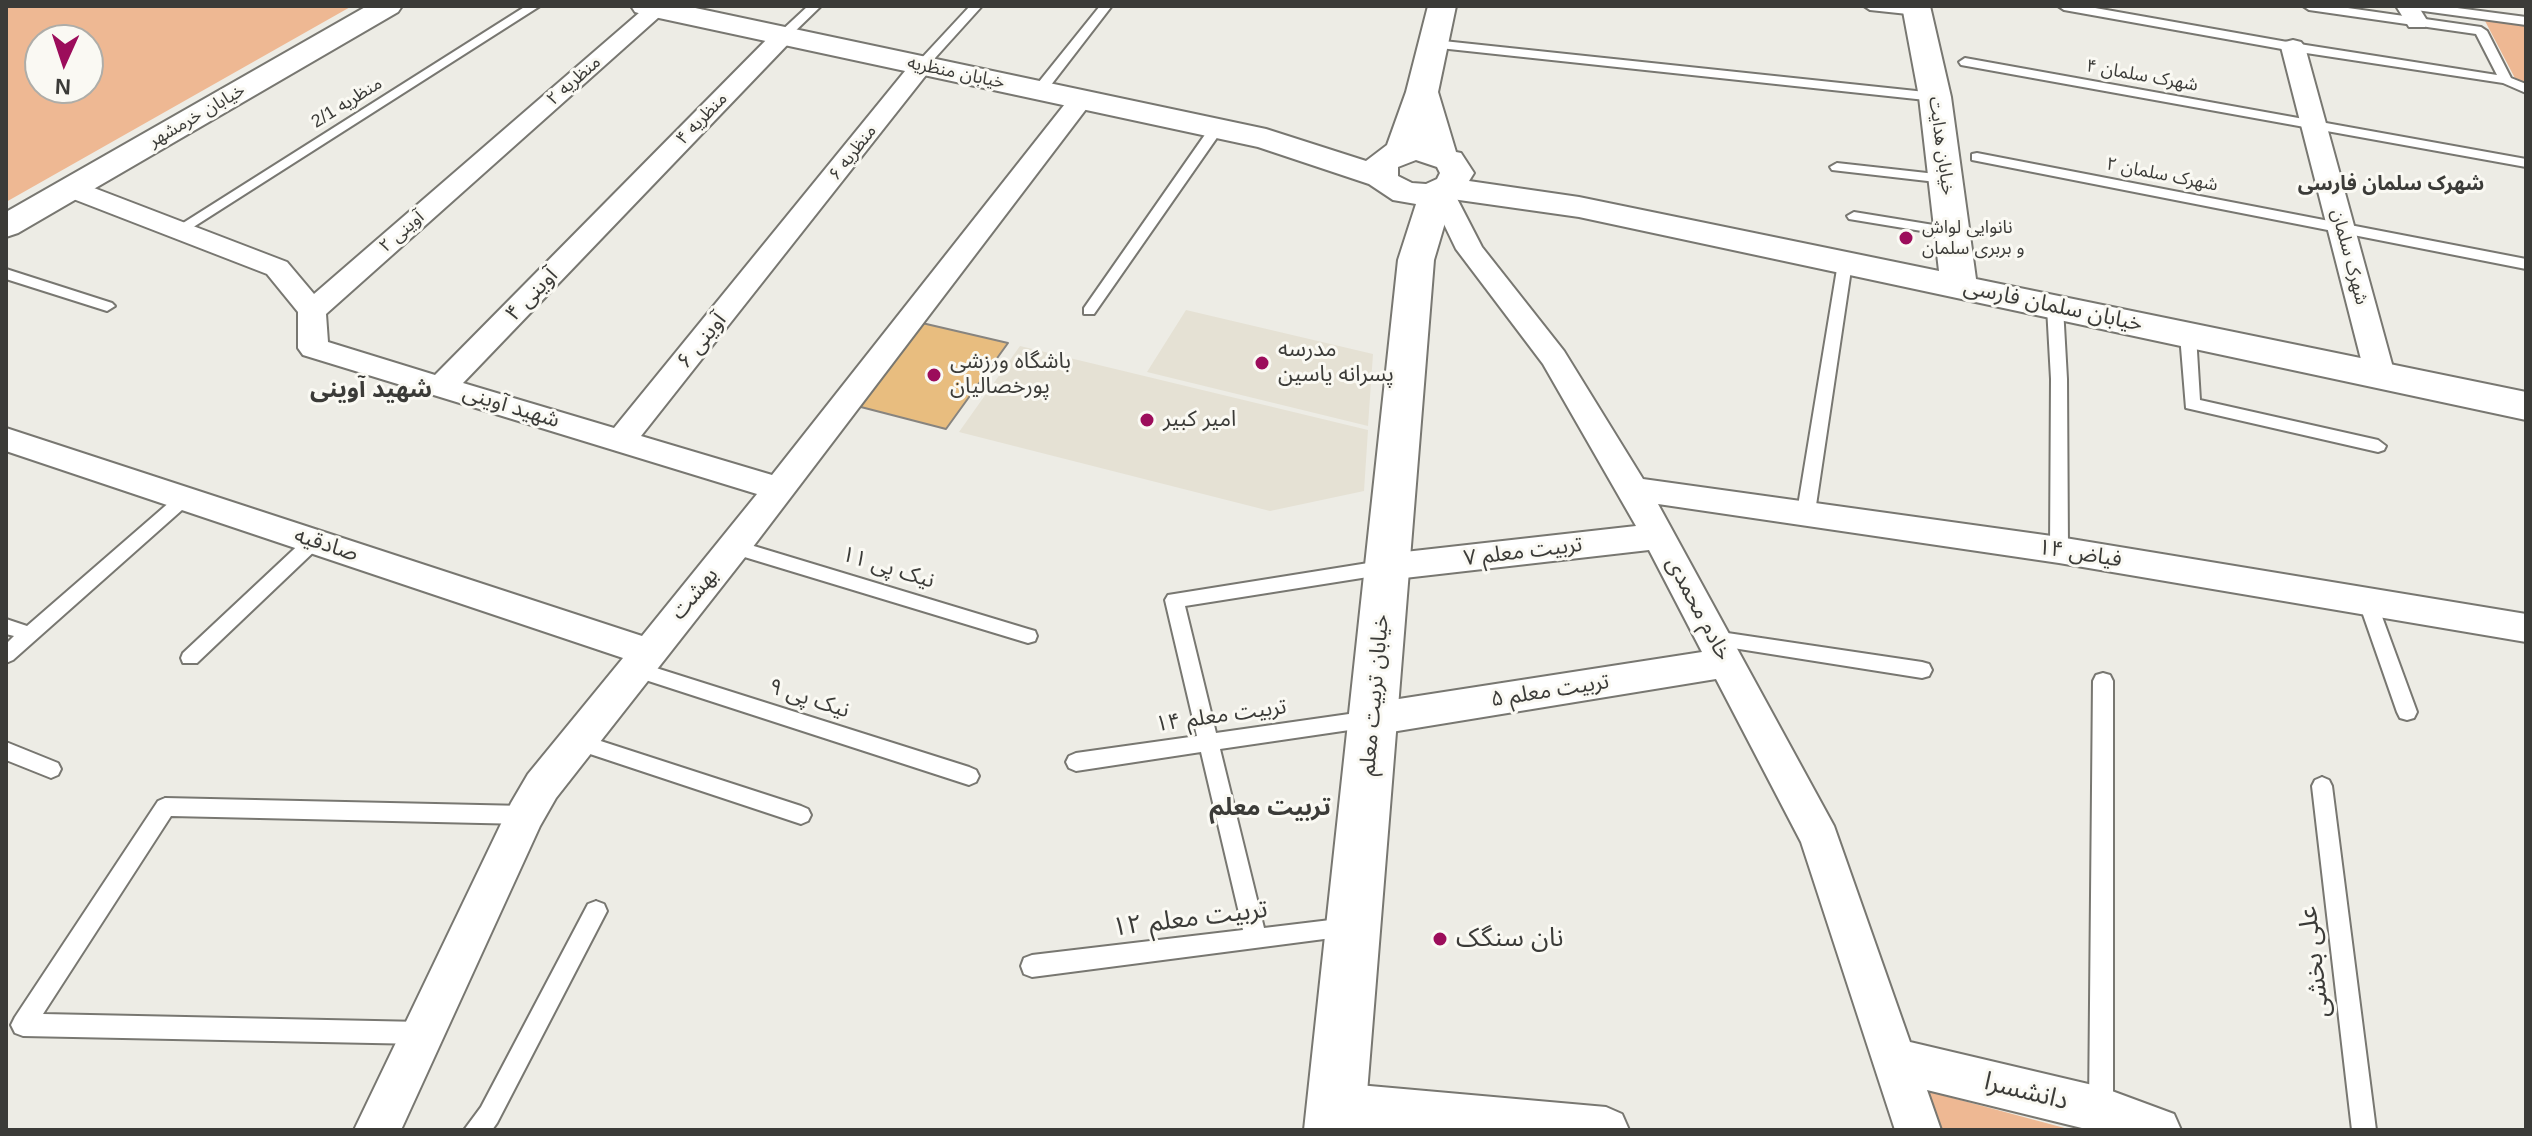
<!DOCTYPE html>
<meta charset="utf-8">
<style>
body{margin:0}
#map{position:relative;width:2532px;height:1136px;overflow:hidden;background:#edece5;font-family:Helvetica,sans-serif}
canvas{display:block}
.frame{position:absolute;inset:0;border:8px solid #3b3b38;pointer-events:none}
.north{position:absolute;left:24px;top:24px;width:80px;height:80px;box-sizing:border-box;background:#faf9f3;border:2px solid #aeada8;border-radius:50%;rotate:183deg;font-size:22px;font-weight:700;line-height:32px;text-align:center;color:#3b3b38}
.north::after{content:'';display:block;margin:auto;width:28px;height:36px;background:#9c0d5b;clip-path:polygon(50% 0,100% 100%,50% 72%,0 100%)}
</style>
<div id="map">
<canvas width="2532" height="1136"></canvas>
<div class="frame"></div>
<div class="north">N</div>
</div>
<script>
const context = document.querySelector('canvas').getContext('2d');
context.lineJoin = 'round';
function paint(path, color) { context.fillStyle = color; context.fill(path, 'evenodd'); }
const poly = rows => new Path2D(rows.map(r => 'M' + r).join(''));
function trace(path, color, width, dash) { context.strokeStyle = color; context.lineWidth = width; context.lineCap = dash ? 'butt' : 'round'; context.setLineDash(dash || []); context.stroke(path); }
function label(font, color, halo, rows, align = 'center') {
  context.font = font + ' Helvetica,"Noto Sans Arabic",sans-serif'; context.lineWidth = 6; context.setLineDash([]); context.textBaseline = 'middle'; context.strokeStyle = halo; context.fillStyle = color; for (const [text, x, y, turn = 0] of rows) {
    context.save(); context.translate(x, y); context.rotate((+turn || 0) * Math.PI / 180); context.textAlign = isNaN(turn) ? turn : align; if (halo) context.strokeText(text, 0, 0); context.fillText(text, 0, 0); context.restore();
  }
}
paint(poly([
 [1186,310,1373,354,1368,426,1147,372],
 [1020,346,1368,430,1364,491,1270,511,959,432]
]), '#e5e1d4');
paint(poly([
 [6,6,352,6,6,202],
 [40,40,88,40,88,88,40,88],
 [2484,19,2526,25,2526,88,2518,84],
 [1923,1090,2072,1130,1939,1130]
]), '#eeb893');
const building = poly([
 [922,323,1008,343,946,429,857,406,922,323]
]);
paint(building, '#e8bd7f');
trace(building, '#87847f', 2);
const lane = poly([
 [526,6,540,6,184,233,174,233,172,230,526,6],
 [808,6,821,6,787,39,779,39,779,33,808,6],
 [970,6,982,6,926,68,918,68,918,62,970,6],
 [1100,6,1111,7,1044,94,1034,94,1034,88,1100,6],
 [1864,6,1903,6,1923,11,1917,15,1870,10,1864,6],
 [2058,6,2084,6,2293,43,2497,75,2476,34,2309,10,2303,6,2334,6,2481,27,2487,31,2511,78,2526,84,2526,93,2503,83,2293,51,2064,10,2058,6],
 [2410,6,2442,6,2526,17,2526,25,2416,10,2410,6],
 [1434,40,1935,93,1941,97,1935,101,1430,47,1428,44,1434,40],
 [1965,58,2526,159,2526,167,1961,65,1959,62,1965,58],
 [1216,125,1223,129,1094,314,1084,314,1084,308,1211,126,1216,125],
 [1977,153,2526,259,2526,269,1972,160,1972,154,1977,153],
 [1837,163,1945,175,1952,179,1945,183,1832,170,1830,167,1837,163],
 [1854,212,1952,228,1959,232,1952,236,1849,219,1847,216,1854,212],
 [1845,258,1852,263,1815,512,1806,518,1797,512,1838,263,1845,258],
 [6,269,112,303,115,306,107,311,6,279,6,269],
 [2055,302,2063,307,2067,379,2068,550,2059,557,2050,550,2051,379,2047,307,2055,302],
 [2188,330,2196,335,2200,400,2378,440,2386,446,2384,450,2378,452,2186,408,2180,335,2188,330],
 [185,492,191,494,194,498,191,502,13,660,6,663,6,644,14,636,6,634,6,619,27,626,179,494,185,492],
 [314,534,320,536,323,541,320,546,197,663,183,663,181,658,183,653,308,536,314,534],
 [734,540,1028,629,1035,631,1037,636,1035,641,1028,643,728,552,725,547,734,540],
 [1387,560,1393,562,1396,567,1393,572,1387,574,1185,606,1216,733,1370,711,1377,713,1380,719,1377,725,1370,727,1220,749,1264,928,1347,918,1355,921,1358,928,1355,935,1032,977,1024,974,1021,966,1024,958,1032,955,1243,930,1201,752,1076,771,1069,768,1066,762,1069,756,1076,753,1197,736,1165,600,1168,595,1387,560],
 [2368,596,2374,598,2377,603,2417,712,2414,718,2407,720,2400,718,2397,712,2359,603,2362,598,2368,596],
 [1714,631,1922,662,1929,664,1932,670,1929,676,1922,678,1714,645,1707,643,1705,638,1707,633,1714,631],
 [634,661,969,767,976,770,979,776,976,782,969,785,627,674,624,669,627,664,634,661],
 [2103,673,2110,675,2113,681,2113,1110,2109,1118,2101,1122,2093,1118,2089,1110,2093,681,2096,675,2103,673],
 [576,733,801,806,808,809,811,815,808,821,801,824,569,747,566,741,569,735,576,733],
 [6,742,58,763,61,769,58,775,51,778,6,760,6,742],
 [2322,777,2329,780,2332,786,2376,1130,2352,1130,2312,786,2315,780,2322,777],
 [165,798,525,806,532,809,535,815,532,821,525,824,171,816,43,1014,422,1022,430,1025,434,1033,430,1041,422,1044,23,1036,15,1033,11,1025,15,1017,158,801,165,798],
 [596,901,604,904,607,911,497,1123,492,1130,464,1130,481,1107,588,904,596,901]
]);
const street = poly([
 [647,6,666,6,668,9,326,314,328,342,435,375,775,31,791,31,794,36,791,41,463,383,614,428,914,60,930,60,934,65,930,70,641,436,772,475,1072,95,1090,95,1093,100,746,556,556,798,540,826,401,1130,354,1130,511,803,528,774,623,658,6,451,6,428,642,636,757,494,303,355,298,348,298,312,267,274,63,195,59,189,63,183,81,183,287,262,314,294,647,6],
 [2396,6,2418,6,2428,22,2425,27,2409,27,2396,6],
 [2293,40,2301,42,2305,47,2395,375,2391,382,2380,385,2369,382,2365,375,2281,47,2285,42,2293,40],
 [1441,183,1450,185,1482,247,1564,351,1643,479,2059,537,2526,614,2526,642,2059,563,1658,504,1834,826,1910,1042,2101,1087,2174,1114,2181,1130,2090,1130,1927,1090,1941,1130,1895,1130,1801,842,1716,679,1373,735,1360,730,1354,719,1360,708,1373,703,1702,652,1649,550,1387,580,1375,576,1370,567,1375,558,1387,554,1636,526,1543,364,1456,249,1428,191,1432,185,1441,183],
 [1336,1083,1606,1107,1622,1114,1629,1130,1336,1129,1320,1122,1313,1106,1320,1090,1336,1083]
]);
const secondary = poly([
 [367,6,402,6,398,12,18,233,6,237,6,212,367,6],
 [631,6,686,6,1266,129,1366,161,1387,145,1406,92,1428,6,1456,6,1438,92,1456,152,1461,153,1474,173,1469,181,1579,197,1939,271,1919,97,1902,6,1930,6,1951,97,1976,279,2526,392,2526,420,1579,217,1452,199,1434,260,1364,1130,1304,1130,1398,260,1416,204,1393,200,1369,184,1258,147,645,15,635,12,631,6],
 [1416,160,1437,167,1440,173,1437,179,1426,184,1412,183,1398,176,1398,167,1416,160]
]);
trace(lane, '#787771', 4);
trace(street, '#787771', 4);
trace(secondary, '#787771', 4);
paint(lane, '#fff');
paint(street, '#fff');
paint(secondary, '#fff');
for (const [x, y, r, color] of [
 [1906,238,8,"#9c0d5b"],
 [1262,363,8,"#9c0d5b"],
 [934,375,8,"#9c0d5b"],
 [1147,420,8,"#9c0d5b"],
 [1440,939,8,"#9c0d5b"]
]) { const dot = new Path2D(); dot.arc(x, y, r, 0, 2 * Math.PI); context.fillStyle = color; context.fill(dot); trace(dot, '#faf9f3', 3); }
label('18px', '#3b3b38', '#faf9f3', [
 ["خیابان منظریه",956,73,12],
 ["شهرک سلمان ۴",2142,76,10],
 ["منظریه ۲",574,81,-41],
 ["منظریه 2/1",347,103,-32],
 ["خیابان خرمشهر",197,116,-30],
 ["منظریه ۴",702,119,-46],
 ["خیابان هدایت",1941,146,82],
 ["منظریه ۶",853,153,-52],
 ["شهرک سلمان ۲",2162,175,11],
 ["آوینی ۲",402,232,-41],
 ["شهرک سلمان",2349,257,75]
]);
label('18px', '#3b3b38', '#faf9f3', [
 ["نانوایی لواش",1922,228],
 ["و بربری سلمان",1922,249]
], 'left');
label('bold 20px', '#3b3b38', '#faf9f3', [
 ["شهرک سلمان فارسی",2391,184]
]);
label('22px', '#3b3b38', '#faf9f3', [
 ["آوینی ۴",532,295,-46],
 ["خیابان سلمان فارسی",2053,306,12],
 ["آوینی ۶",702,341,-51],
 ["شهید آوینی",511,407,17],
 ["صادقیه",326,545,18],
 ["تربیت معلم ۷",1523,552,-7],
 ["فیاض ۱۴",2080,554,9],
 ["نیک پی ۱۱",888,568,17],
 ["بهشت",695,594,-50],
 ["خادم محمدی",1698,609,62],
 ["تربیت معلم ۵",1550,691,-9],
 ["خیابان تربیت معلم",1375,695,-85],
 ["نیک پی ۹",809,699,18],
 ["تربیت معلم ۱۴",1221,716,-8]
]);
label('22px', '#3b3b38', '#faf9f3', [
 ["مدرسه",1278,350],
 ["پسرانه یاسین",1278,375],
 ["باشگاه ورزشی",950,362],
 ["پورخصالیان",950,387],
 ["امیر کبیر",1163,420]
], 'left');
label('bold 24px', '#3b3b38', '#faf9f3', [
 ["شهید آوینی",371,390],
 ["تربیت معلم",1270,808]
]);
label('26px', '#3b3b38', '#faf9f3', [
 ["تربیت معلم ۱۲",1190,919,-7],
 ["علی بخشی",2315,962,-97],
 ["دانشسرا",2026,1092,14]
]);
label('26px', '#3b3b38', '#faf9f3', [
 ["نان سنگک",1456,939]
], 'left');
</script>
